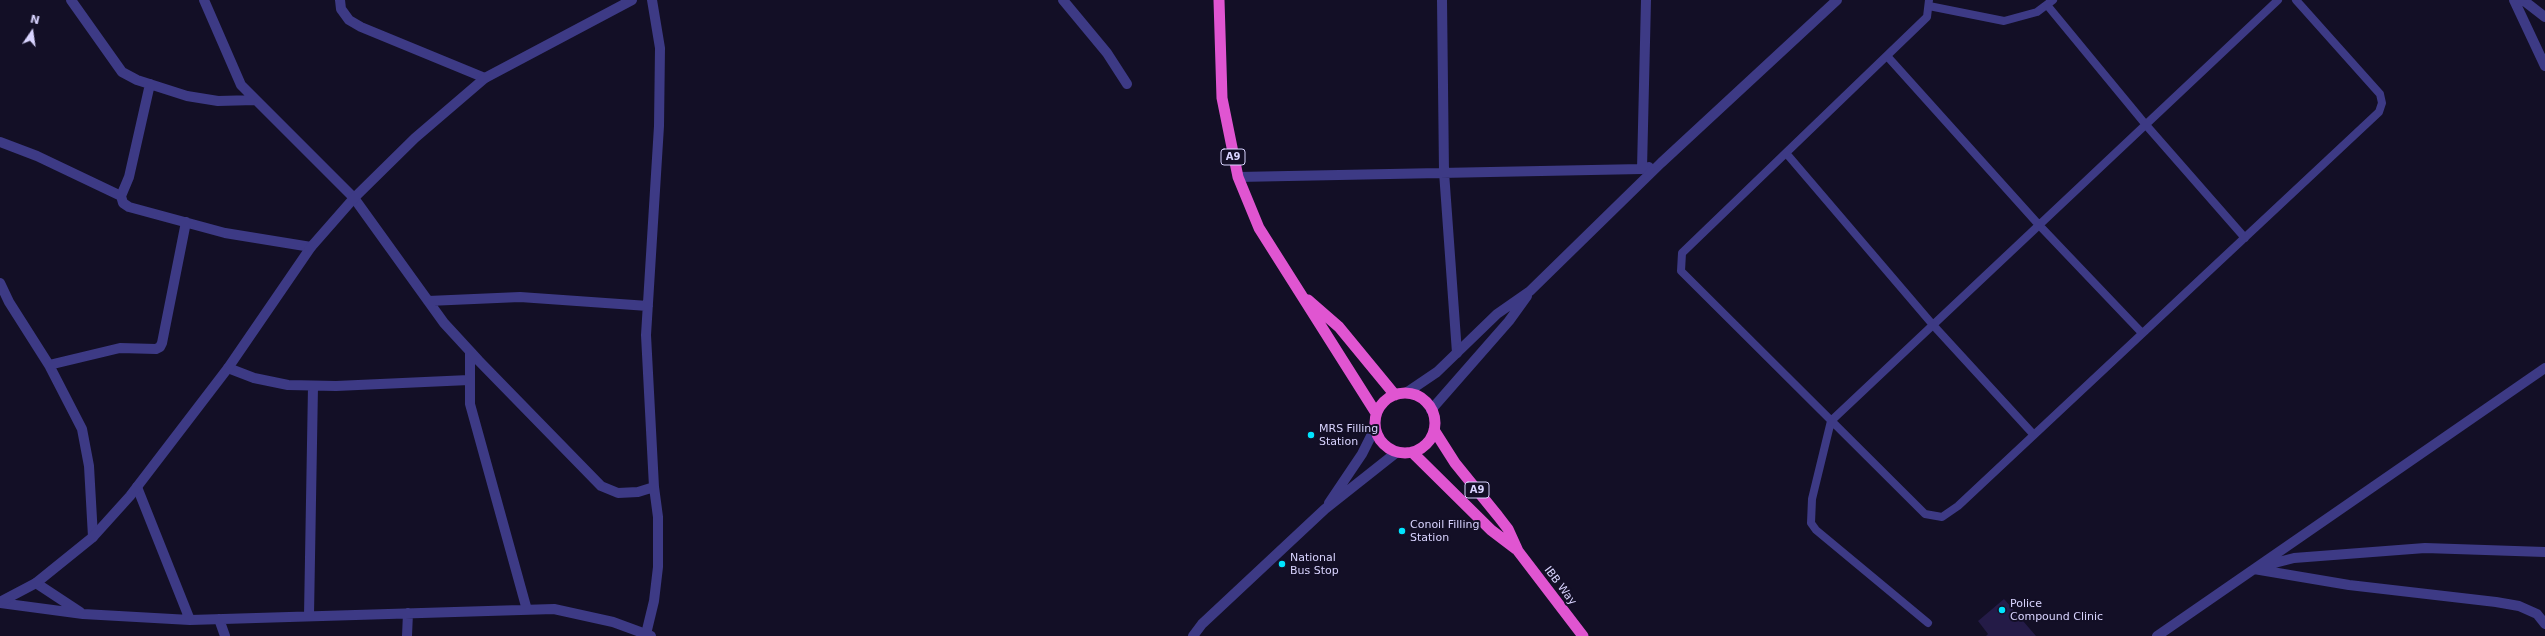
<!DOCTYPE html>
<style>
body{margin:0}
#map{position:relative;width:2545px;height:636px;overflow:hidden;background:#130f26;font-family:"DejaVu Sans",sans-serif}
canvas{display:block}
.north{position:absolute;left:12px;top:12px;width:40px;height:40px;-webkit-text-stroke:3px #130f26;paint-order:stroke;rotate:13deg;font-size:11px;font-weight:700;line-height:16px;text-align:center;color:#d9d4ff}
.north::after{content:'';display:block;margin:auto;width:14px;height:18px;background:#d9d4ff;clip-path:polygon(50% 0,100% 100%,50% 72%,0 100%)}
</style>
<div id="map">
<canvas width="2545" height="636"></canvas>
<div class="north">N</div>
</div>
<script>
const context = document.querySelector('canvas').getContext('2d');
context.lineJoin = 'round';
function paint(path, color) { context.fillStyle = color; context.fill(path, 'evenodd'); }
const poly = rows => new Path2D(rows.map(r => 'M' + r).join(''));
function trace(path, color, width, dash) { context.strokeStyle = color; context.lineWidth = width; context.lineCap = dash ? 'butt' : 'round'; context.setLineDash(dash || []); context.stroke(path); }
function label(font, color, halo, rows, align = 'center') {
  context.font = font + ' "DejaVu Sans",sans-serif'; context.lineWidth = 4; context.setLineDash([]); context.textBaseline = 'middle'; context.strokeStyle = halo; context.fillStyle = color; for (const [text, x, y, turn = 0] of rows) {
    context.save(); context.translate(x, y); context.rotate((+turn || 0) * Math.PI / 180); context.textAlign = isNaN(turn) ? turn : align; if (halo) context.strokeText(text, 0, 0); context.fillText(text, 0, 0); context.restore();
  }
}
paint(poly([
 [2004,599,2036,636,1986,636,1988,634,1978,621]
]), '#241b47');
trace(poly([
 [1929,0,1927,17,1682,253,1681,271,1925,514,1942,517,1958,506,2379,112,2382,103,2380,94,2296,0],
 [2047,5,2146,125,2245,238],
 [1929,6,2004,21,2037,12,2053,0],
 [1887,56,2039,225,2142,333],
 [1786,153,1933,325,2034,435],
 [1928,623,1816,530,1811,523,1812,499,1831,421,2278,0]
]), '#3d3a85', 8);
trace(poly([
 [71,0,122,72,137,80,187,96,218,101,255,100],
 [204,0,241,85,354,198,444,323,479,361,601,486,618,493,638,492,654,487],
 [340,0,341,9,349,20,361,27,485,78],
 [1063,0,1107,53,1127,84],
 [1442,0,1444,172,1457,353],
 [1646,0,1642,169,1649,167],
 [2514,0,2545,66],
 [2523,0,2545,17],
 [150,84,129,177,121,196,123,203,129,207,225,233,311,247],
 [0,142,37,156,121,196],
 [1238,177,1642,169],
 [0,283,9,302,49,365,82,429,89,466,93,537],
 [428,301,520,297,648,306],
 [470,351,470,404,527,610],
 [49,365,120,348,156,349,160,347,162,343,186,222],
 [228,368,254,378,288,385,336,386,469,380],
 [137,487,190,620],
 [2263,566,2294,558,2425,548,2545,552],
 [2254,569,2349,585,2496,602,2519,606,2537,614,2545,624],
 [36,583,80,612],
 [0,603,83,614,190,620,554,609,613,622,651,636],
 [309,615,313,386],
 [219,619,225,636],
 [646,634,654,601,658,567,658,517,654,487,646,335,659,126,660,48,652,0],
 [407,636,408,613],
 [2157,636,2545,368]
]), '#3d3a85', 10);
trace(poly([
 [1406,393,1437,372,1497,314,1530,291,1661,163,1837,0],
 [1431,410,1509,321,1527,296],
 [1329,503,1362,454,1375,428],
 [0,602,36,583,93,537,130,496,228,368,311,247,354,198,415,138,485,78,632,0],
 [1193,636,1202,624,1325,509,1397,452]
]), '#3d3a85', 10);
trace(poly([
 [1219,0,1222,98,1238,177,1259,228,1376,413],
 [1308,300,1339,327,1395,395],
 '1375 423a30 30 0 1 1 60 0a30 30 0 1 1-60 0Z',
 [1434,430,1455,463,1498,516,1508,529,1518,551,1583,636],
 [1412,452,1491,530,1516,549]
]), '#e055d1', 11);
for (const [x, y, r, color] of [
 [1311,435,4,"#00e5ff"],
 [1402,531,4,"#00e5ff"],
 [1282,564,4,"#00e5ff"],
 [2002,610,4,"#00e5ff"]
]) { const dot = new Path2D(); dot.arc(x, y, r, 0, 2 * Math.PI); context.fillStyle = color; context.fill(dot); trace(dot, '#130f26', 1.5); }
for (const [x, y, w] of [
 [1233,157,24],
 [1477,490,24]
]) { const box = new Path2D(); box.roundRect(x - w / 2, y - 8, w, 16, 3); context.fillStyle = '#130f26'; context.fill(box); trace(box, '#d9d4ff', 1); }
label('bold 10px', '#d9d4ff', null, [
 ["A9",1233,157],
 ["A9",1477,490]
]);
label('11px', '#d9d4ff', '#130f26', [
 ["MRS Filling",1319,429],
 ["Station",1319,442],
 ["Conoil Filling",1410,525],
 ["Station",1410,538],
 ["National",1290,558],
 ["Bus Stop",1290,571],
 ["Police",2010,604],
 ["Compound Clinic",2010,617]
], 'left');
label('11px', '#d9d4ff', '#130f26', [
 ["IBB Way",1560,586,53]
]);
</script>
